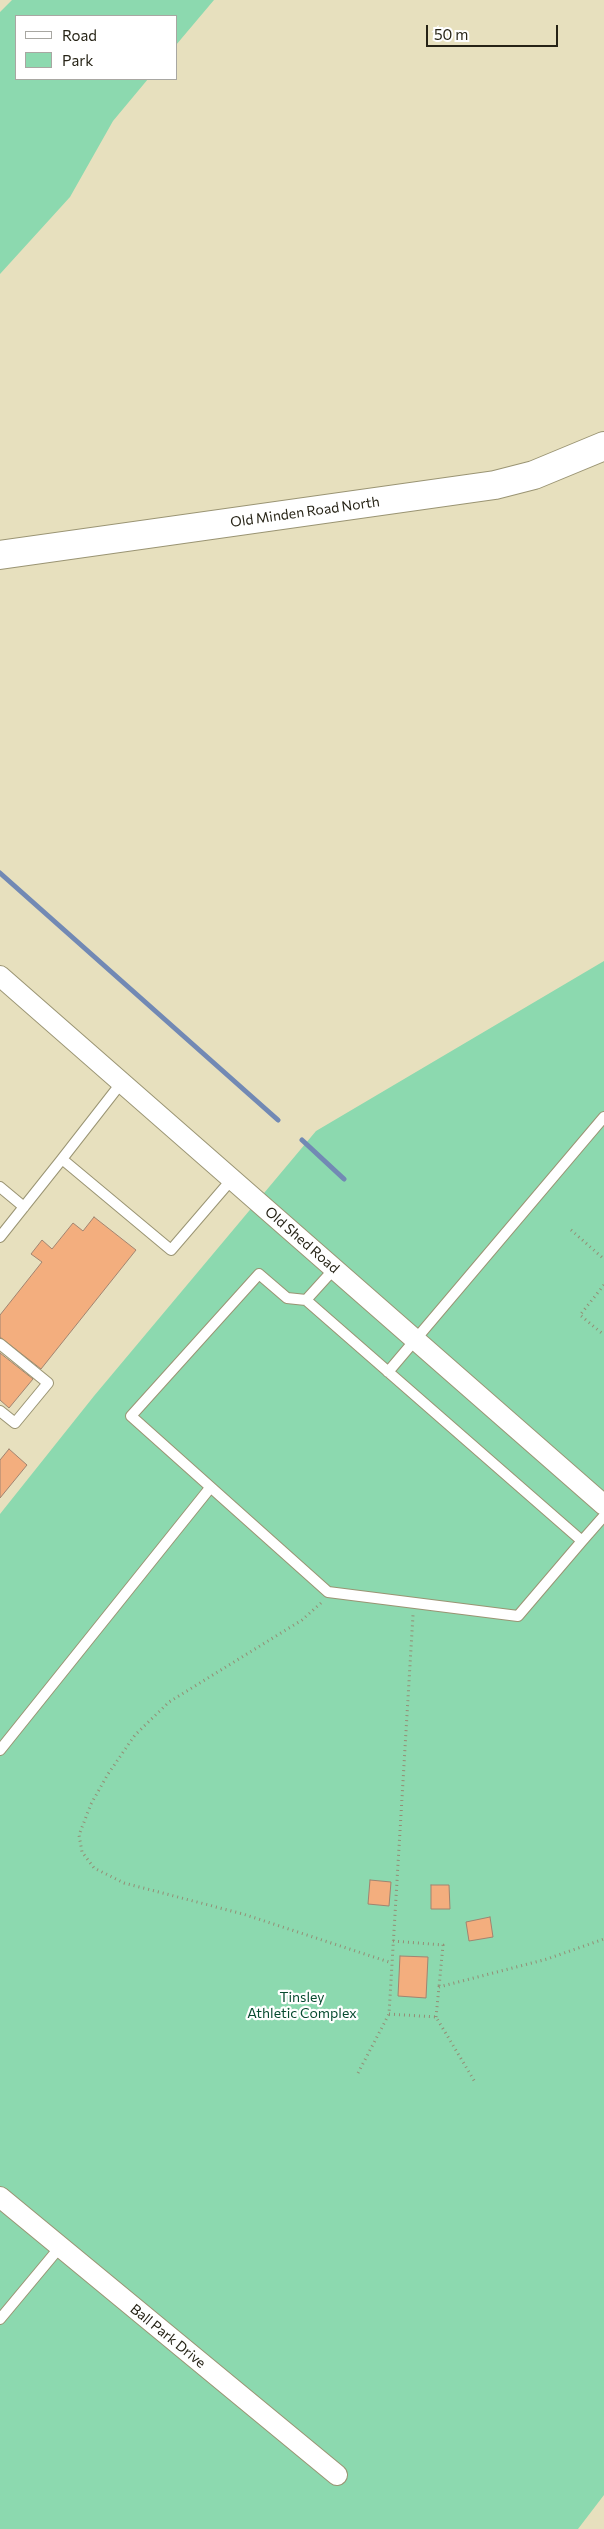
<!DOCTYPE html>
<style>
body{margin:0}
#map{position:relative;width:604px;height:2529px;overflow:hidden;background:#e7e0be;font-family:Commissioner,sans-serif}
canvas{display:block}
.legend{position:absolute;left:15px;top:15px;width:162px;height:65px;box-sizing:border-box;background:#fff;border:1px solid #a8a7a2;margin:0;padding:6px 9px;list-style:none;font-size:15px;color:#262316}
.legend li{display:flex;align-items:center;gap:10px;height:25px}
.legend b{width:25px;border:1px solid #a8a7a2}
.scale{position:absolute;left:426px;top:25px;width:132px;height:22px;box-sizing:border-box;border:2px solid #262316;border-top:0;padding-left:6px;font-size:15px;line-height:18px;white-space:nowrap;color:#262316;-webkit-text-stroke:4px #fff;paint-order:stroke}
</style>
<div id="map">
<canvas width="604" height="2529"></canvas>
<ul class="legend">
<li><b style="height:6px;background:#fff"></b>Road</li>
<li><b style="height:14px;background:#8cd9af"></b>Park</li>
</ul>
<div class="scale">50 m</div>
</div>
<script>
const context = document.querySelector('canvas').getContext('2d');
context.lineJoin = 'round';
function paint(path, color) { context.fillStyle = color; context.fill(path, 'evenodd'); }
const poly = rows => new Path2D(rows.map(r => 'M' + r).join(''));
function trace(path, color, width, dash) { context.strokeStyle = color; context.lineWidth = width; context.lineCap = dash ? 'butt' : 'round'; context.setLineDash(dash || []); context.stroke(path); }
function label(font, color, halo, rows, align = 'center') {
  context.font = font + ' Commissioner,sans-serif'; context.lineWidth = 4.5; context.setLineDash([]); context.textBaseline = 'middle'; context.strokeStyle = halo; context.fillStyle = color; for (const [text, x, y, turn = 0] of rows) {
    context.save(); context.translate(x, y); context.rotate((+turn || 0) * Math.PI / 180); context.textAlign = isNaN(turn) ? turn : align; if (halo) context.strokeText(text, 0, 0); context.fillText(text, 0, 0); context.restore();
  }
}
paint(poly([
 [12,0,214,0,176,45,176,16,16,16,16,79,148,79,113,121,70,197,0,274,0,12],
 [604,961,604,2495,578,2529,0,2529,0,1514,94,1396,316,1131]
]), '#8cd9af');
trace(poly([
 [0,873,278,1120],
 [302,1140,344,1179]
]), '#7289b4', 5);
const building = poly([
 [94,1217,136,1250,41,1369,0,1337,0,1315,42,1262,31,1254,42,1240,52,1249,73,1223,83,1231,94,1217],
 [0,1353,33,1379,9,1408,0,1400,0,1353],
 [9,1449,27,1465,0,1498,0,1460,9,1449],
 [370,1880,391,1882,389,1906,368,1904,370,1880],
 [431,1885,449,1885,450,1909,431,1909,431,1885],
 [490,1917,493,1937,469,1941,466,1922,490,1917],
 [400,1956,428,1957,426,1998,398,1996,400,1956]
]);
paint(building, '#f3ae7e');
trace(building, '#a18470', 1);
const lane = poly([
 [122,1082,62,1159,171,1250,232,1179],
 [0,1187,24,1207],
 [0,1237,62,1159],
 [306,1300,335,1268],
 [0,1344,48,1383,15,1423,0,1411],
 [388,1372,604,1117],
 [582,1541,306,1300,287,1298,259,1274,131,1416,328,1592,518,1616,582,1541,604,1516],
 [0,1750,210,1488],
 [0,2319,60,2247]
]);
const street = poly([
 [0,976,604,1505],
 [0,2197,337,2475]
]);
const secondary = poly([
 [0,555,495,485,534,475,604,446]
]);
trace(lane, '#9a9473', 12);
trace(street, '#9a9473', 22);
trace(secondary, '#9a9473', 30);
trace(poly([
 [571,1230,604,1259],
 [604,1285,580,1315,604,1335],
 [321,1603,302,1620,169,1702,135,1735,108,1774,91,1804,79,1835,82,1852,94,1868,124,1883,243,1914,392,1963],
 [393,1941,443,1945,439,1987],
 [389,2014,436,2017,475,2082],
 [436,2017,439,1987,547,1959,604,1939],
 [358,2073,389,2014,413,1615]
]), '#938e75', 3, [1, 4]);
trace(lane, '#fff', 10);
trace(street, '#fff', 20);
trace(secondary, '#fff', 28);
label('14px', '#262316', '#fff', [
 ["Old Minden Road North",305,512,-8],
 ["Old Shed Road",302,1240,41],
 ["Ball Park Drive",168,2336,39]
]);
label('14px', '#074b2f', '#fff', [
 ["Tinsley",302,1997],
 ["Athletic Complex",302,2013]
]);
</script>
